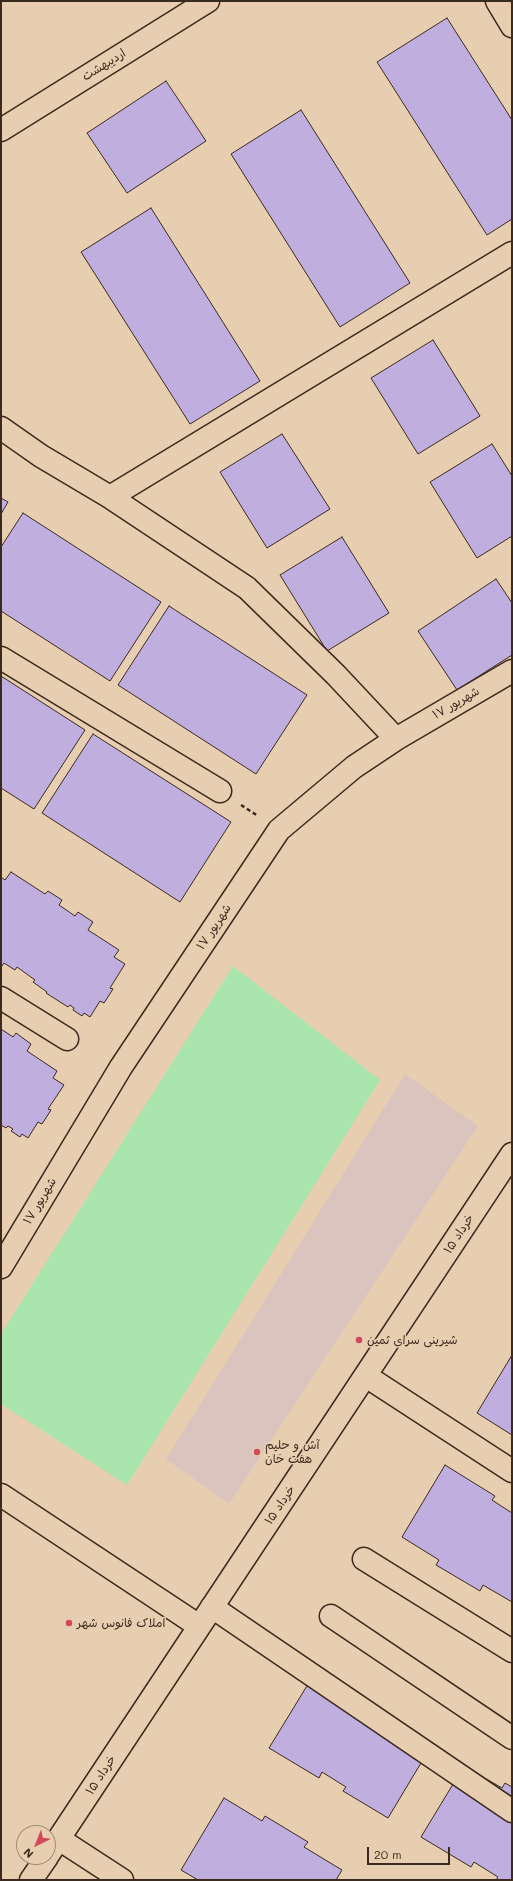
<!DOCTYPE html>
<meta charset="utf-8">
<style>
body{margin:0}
#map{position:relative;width:513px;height:1881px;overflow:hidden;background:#e8ceb0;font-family:Mali,sans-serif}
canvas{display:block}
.frame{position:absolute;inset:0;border:2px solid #3b2a1e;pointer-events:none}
.north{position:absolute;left:16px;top:1825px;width:40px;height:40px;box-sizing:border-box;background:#e8ceb0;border:1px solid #a38c76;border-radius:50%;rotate:223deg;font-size:11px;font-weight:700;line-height:16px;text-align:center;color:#3b2a1e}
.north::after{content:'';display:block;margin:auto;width:14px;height:18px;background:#d1495b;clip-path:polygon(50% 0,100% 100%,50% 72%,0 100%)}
.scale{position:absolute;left:367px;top:1847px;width:83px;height:18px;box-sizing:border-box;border:2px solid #3b2a1e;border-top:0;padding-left:5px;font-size:12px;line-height:14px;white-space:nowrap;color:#3b2a1e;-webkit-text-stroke:3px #e8ceb0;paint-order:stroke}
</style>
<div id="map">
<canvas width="513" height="1881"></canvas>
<div class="frame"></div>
<div class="north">N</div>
<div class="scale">20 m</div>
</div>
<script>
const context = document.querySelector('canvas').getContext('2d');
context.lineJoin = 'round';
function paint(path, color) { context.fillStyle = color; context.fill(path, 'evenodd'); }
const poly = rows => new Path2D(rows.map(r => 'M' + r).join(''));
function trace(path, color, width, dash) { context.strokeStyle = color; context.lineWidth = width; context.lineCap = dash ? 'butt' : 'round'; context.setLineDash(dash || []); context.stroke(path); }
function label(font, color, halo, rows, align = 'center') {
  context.font = font + ' Mali,"Playpen Sans Arabic",sans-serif'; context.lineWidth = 3; context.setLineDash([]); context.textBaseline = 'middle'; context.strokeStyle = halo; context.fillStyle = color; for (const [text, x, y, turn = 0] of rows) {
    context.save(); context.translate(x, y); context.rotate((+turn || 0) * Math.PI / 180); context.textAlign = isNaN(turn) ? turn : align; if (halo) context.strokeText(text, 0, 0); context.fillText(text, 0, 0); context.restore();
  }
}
paint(poly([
 [405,1074,478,1126,229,1504,166,1459]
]), '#dcc4be');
paint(poly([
 [233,966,380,1080,127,1485,1,1404,1,1334]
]), '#a9e5ac');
const building = poly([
 [447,18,512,120,512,219,487,235,377,62,447,18],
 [166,81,206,141,127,193,87,133,166,81],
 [301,110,410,283,340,327,231,154,301,110],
 [151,208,260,381,190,424,81,252,151,208],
 [433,340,480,416,418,454,371,378,433,340],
 [282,434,330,509,267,548,220,472,282,434],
 [492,444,512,476,512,536,477,558,430,482,492,444],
 [1,498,8,502,1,514,1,498],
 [23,513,161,602,110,681,1,611,1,547,23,513],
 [342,537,389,613,327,651,280,575,342,537],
 [496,579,512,603,512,655,457,690,418,631,496,579],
 [169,606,307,695,256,774,118,685,169,606],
 [1,676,85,730,34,809,1,788,1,676],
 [93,734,231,822,180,902,42,813,93,734],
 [11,872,45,894,48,891,62,900,59,905,75,916,78,912,93,922,88,930,119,950,114,957,125,964,110,988,113,989,104,1003,100,1001,90,1017,84,1013,82,1016,73,1010,74,1008,70,1005,68,1007,46,993,47,992,33,982,35,980,17,967,15,970,4,963,2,966,1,965,1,877,5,880,11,872],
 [1,1029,13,1037,16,1033,31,1044,27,1051,57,1071,53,1078,64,1085,48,1109,51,1110,42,1124,38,1122,28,1138,22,1134,20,1137,11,1131,13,1129,8,1126,6,1128,1,1125,1,1029],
 [512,1355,512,1435,477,1413,512,1355],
 [445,1465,495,1496,492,1500,512,1513,512,1602,483,1585,480,1591,436,1565,439,1560,402,1537,445,1465],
 [313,1676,430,1748,388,1818,343,1791,346,1787,322,1772,319,1778,269,1748,313,1676],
 [464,1766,502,1788,505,1783,512,1787,512,1880,496,1880,498,1877,474,1862,471,1867,421,1837,464,1766],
 [224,1798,262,1821,265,1816,308,1842,304,1847,342,1870,336,1880,198,1880,181,1870,224,1798]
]);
paint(building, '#c0aede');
trace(building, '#3b2a1e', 1);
const minor = poly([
 [497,1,512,26],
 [1,130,208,1],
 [1,428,41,456,110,497,247,588,336,675,396,739],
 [110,497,512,253],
 [1,658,220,791],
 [1,998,67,1039],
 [1,1267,121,1067,279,830,354,767,396,739,512,671],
 [366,1376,512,1471],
 [1,1495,199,1626],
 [364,1559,512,1651],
 [212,1607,512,1811],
 [331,1616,512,1738],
 [59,1839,122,1880]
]);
const secondary = poly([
 [48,1855,512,1154],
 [31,1880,47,1857]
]);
trace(minor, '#3b2a1e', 25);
trace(secondary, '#3b2a1e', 25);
trace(poly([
 [241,805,258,816]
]), '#3b2a1e', 2.5, [4, 3]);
trace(minor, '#e8ceb0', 22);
trace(secondary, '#e8ceb0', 22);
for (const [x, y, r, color] of [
 [359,1340,4,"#d1495b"],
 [257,1452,4,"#d1495b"],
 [69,1623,4,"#d1495b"]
]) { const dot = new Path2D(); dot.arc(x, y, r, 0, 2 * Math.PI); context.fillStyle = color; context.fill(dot); trace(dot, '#e8ceb0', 1.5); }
label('12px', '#3b2a1e', '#e8ceb0', [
 ["اردیبهشت",104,65,-32],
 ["۱۷ شهریور",456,703,-30],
 ["۱۷ شهریور",214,927,-56],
 ["۱۷ شهریور",40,1201,-59],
 ["۱۵ خرداد",459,1234,-57],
 ["۱۵ خرداد",280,1505,-56],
 ["۱۵ خرداد",101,1775,-57]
]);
label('12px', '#3b2a1e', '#e8ceb0', [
 ["شیرینی سرای ثمین",367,1340],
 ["آش و حلیم",265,1445],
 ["هفت خان",265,1459],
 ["املاک فانوس شهر",77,1623]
], 'left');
</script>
